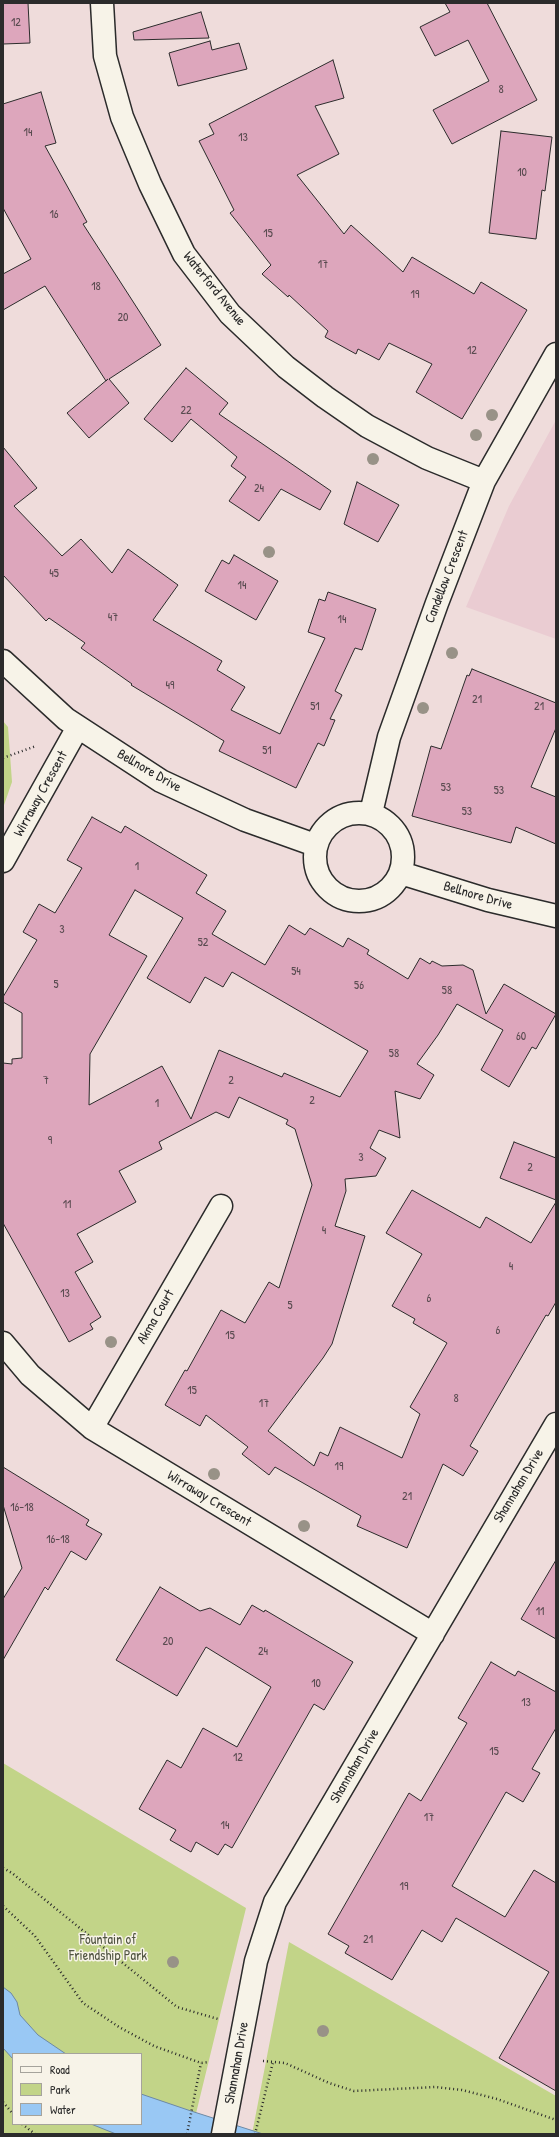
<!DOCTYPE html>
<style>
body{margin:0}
#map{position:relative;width:559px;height:2137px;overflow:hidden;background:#efdcdb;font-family:"Patrick Hand",sans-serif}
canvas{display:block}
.frame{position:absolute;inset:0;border:4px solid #2b2b2b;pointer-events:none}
.legend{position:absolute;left:12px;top:2053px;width:130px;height:72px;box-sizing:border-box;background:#f7f3e8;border:1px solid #a5a39c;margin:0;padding:5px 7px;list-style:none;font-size:12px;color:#2b2b2b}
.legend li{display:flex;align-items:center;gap:8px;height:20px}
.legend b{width:20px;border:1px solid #a5a39c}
</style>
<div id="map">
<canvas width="559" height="2137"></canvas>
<div class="frame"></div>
<ul class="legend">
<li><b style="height:5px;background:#f7f3e8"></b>Road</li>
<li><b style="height:11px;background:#c2d488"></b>Park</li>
<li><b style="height:11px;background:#99c8f4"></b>Water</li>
</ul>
</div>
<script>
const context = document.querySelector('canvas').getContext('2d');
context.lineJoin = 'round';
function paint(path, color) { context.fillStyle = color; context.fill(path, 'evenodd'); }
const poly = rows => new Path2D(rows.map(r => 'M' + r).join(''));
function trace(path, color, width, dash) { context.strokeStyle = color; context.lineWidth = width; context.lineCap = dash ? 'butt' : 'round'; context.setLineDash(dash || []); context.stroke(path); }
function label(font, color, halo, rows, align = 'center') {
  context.font = font + ' "Patrick Hand",sans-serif'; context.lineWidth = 3; context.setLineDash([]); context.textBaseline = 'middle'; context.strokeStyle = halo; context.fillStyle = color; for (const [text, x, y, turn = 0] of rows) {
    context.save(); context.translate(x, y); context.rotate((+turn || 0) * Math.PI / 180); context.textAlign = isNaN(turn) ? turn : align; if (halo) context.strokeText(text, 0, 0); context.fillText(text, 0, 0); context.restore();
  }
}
paint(poly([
 [556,420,556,639,466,607,509,506]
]), '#eaccd2');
paint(poly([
 [3,721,8,727,12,782,3,808],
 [3,1763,246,1908,191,2134,3,2134],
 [13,2054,141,2054,141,2124,13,2124],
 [289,1942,556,2096,556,2134,252,2134]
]), '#c2d488');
const water = poly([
 [3,1987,11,1993,17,2002,20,2015,38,2035,66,2054,13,2054,13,2059,3,2048,3,1987],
 [141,2094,191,2111,263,2134,116,2134,91,2124,141,2124,141,2094]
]);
paint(water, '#99c8f4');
trace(water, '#6d89a4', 1);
const building = poly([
 [3,3,28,3,30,43,3,44,3,3],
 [445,3,487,3,537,100,452,144,433,110,489,81,468,40,435,56,420,27,450,12,445,3],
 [201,12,209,38,134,40,133,32,201,12],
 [210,41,212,50,239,43,247,69,178,86,169,53,210,41],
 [333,60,344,98,315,106,339,154,297,175,344,234,351,225,403,272,412,257,474,294,481,282,527,310,462,419,416,392,432,364,389,343,379,360,358,349,356,354,325,337,328,331,289,295,288,297,262,274,271,265,230,213,234,210,199,141,214,134,209,124,333,60],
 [41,92,56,143,45,146,87,222,83,224,161,345,109,379,129,403,89,438,67,413,108,379,106,381,45,286,3,310,3,274,31,259,3,208,3,104,41,92],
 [501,131,552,137,545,191,542,190,536,239,489,233,501,131],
 [186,368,228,403,219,414,331,491,320,510,281,489,259,521,229,501,246,477,231,466,237,457,191,419,172,442,144,419,186,368],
 [3,447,37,488,14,506,62,556,81,539,112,573,128,549,178,585,153,620,222,661,217,670,245,687,231,710,280,734,325,638,308,632,319,599,325,601,328,592,376,609,362,650,355,648,335,691,342,695,330,719,335,720,324,746,318,743,296,788,219,751,224,741,131,685,132,684,81,648,85,643,49,618,46,621,3,575,3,447],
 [357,482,399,505,378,542,344,524,357,482],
 [234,555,278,581,256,620,205,591,222,560,229,564,234,555],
 [472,669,556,703,556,728,531,787,556,797,556,844,516,827,511,843,412,816,431,746,441,749,467,675,469,676,472,669],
 [92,817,121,833,125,826,207,875,196,893,226,911,212,934,265,965,289,925,305,935,310,928,343,947,348,938,369,950,367,954,408,979,420,958,430,964,432,961,442,966,463,965,473,970,486,1014,504,984,556,1014,536,1049,532,1047,509,1087,481,1070,503,1030,457,1004,438,1035,417,1064,434,1075,420,1099,395,1091,400,1138,379,1130,370,1148,386,1158,376,1176,345,1179,346,1191,335,1226,365,1236,332,1344,323,1358,268,1431,314,1466,320,1452,328,1456,340,1427,402,1458,420,1414,410,1407,447,1343,413,1323,415,1319,392,1306,422,1254,386,1233,412,1190,480,1228,486,1217,531,1243,556,1202,556,1302,548,1316,546,1315,470,1446,478,1451,463,1476,443,1464,407,1548,357,1526,361,1516,275,1467,269,1475,242,1454,248,1447,206,1415,200,1426,165,1405,185,1370,187,1371,221,1310,245,1323,269,1282,279,1288,312,1185,295,1129,286,1124,288,1120,239,1097,229,1118,216,1112,159,1142,162,1149,119,1171,136,1202,77,1234,93,1262,75,1272,101,1317,90,1324,93,1329,69,1342,3,1223,3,1063,12,1064,12,1059,22,1058,22,1013,3,1002,3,997,37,940,23,932,39,904,55,913,82,868,67,860,92,817],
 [135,890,183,918,147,978,190,1003,205,977,223,987,232,972,368,1051,340,1097,284,1073,282,1077,219,1050,191,1119,162,1066,89,1105,90,1054,147,956,109,935,135,890],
 [514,1142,556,1158,556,1200,500,1178,514,1142],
 [3,1467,89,1520,86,1525,102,1534,86,1560,71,1551,48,1590,45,1587,3,1660,3,1599,22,1568,3,1505,3,1467],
 [556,1560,556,1639,521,1619,556,1560],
 [160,1587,200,1611,210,1608,240,1625,252,1605,264,1612,265,1610,353,1662,324,1710,314,1704,232,1848,225,1844,218,1855,196,1842,191,1852,170,1840,176,1830,139,1809,167,1760,181,1768,203,1728,237,1747,271,1687,206,1647,177,1696,116,1660,160,1587],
 [491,1662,515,1676,518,1671,556,1692,556,1728,532,1769,540,1773,523,1802,506,1792,452,1886,505,1917,534,1870,556,1883,556,2091,499,2058,549,1972,456,1918,442,1942,422,1930,392,1980,345,1953,349,1946,328,1934,409,1793,421,1801,467,1723,458,1718,491,1662]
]);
paint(building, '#dda6bc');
trace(building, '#2b2b2b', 1);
const minor = poly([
 [102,3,105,56,122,117,150,184,184,254,230,314,286,367,325,397,367,426,427,458,484,481],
 [3,661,66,719,161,781,245,820,315,845],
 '315 857a44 44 0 1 1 88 0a44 44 0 1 1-88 0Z',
 [371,813,389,737,437,603,484,481,556,354],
 [3,861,78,727],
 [401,873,488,900,556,916],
 [3,1343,30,1375,92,1428,433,1634],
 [92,1428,221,1206],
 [223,2134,256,1961,275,1902,556,1424]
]);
trace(minor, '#2b2b2b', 25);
trace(poly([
 [3,758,36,746],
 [3,1868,12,1873,177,2007,218,2019],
 [3,1906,35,1936,83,2003,119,2027,154,2046,201,2063,209,2062],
 [263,2061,285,2063,329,2083,354,2091,435,2087,462,2090,497,2099,556,2120],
 [3,2102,13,2114],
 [22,2124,35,2134],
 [187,2134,201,2063],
 [255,2134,273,2062]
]), '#2b2b2b', 2.5, [1, 3]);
trace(minor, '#f7f3e8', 22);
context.fillStyle = '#989287';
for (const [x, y] of [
 [492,415],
 [476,435],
 [373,459],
 [269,552],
 [452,653],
 [423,708],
 [111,1342],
 [214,1474],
 [304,1526],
 [173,1962],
 [323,2031]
]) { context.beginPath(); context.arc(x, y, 6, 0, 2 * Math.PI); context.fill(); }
label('12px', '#584a4f', null, [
 ["12",16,23],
 ["8",501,90],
 ["14",28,133],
 ["13",243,138],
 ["10",522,173],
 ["16",54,215],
 ["15",268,234],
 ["17",323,265],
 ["18",96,287],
 ["19",415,295],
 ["20",123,318],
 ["12",472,351],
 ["22",186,411],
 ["24",259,489],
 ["45",54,574],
 ["14",242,586],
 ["47",113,618],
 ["14",342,620],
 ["49",170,686],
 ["21",477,700],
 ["51",315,707],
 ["21",539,707],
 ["51",267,751],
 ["53",446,788],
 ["53",499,791],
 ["53",467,812],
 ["1",137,867],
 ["3",62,930],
 ["52",203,943],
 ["54",296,972],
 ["5",56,985],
 ["56",359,986],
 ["58",447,991],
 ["60",521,1037],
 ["58",394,1054],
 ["7",46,1081],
 ["2",231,1081],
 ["2",312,1101],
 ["1",157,1104],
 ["9",50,1141],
 ["3",361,1158],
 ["2",530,1168],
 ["11",67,1205],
 ["4",324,1231],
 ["4",511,1267],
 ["13",65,1294],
 ["6",429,1299],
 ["5",290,1306],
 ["6",498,1331],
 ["15",230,1336],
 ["15",192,1391],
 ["8",456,1399],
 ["17",264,1404],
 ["19",339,1467],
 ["21",407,1497],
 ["16-18",22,1508],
 ["16-18",58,1540],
 ["11",540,1612],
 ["20",168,1642],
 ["24",263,1652],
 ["10",316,1684],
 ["13",526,1703],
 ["15",494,1752],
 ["12",238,1758],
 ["17",429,1818],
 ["14",225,1826],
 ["19",404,1887],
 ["21",368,1940]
]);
label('14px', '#2b2b2b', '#f7f3e8', [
 ["Waterford Avenue",214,289,51],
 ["Candellow Crescent",447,577,-69],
 ["Bellnore Drive",149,771,30],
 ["Wirraway Crescent",41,794,-61],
 ["Bellnore Drive",478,896,16],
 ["Akma Court",156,1317,-60],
 ["Shannahan Drive",519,1486,-59],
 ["Wirraway Crescent",209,1499,31],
 ["Shannahan Drive",355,1766,-60],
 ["Shannahan Drive",237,2063,-80]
]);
label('14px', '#515542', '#f7f3e8', [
 ["Fountain of",108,1940],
 ["Friendship Park",108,1956]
]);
</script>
